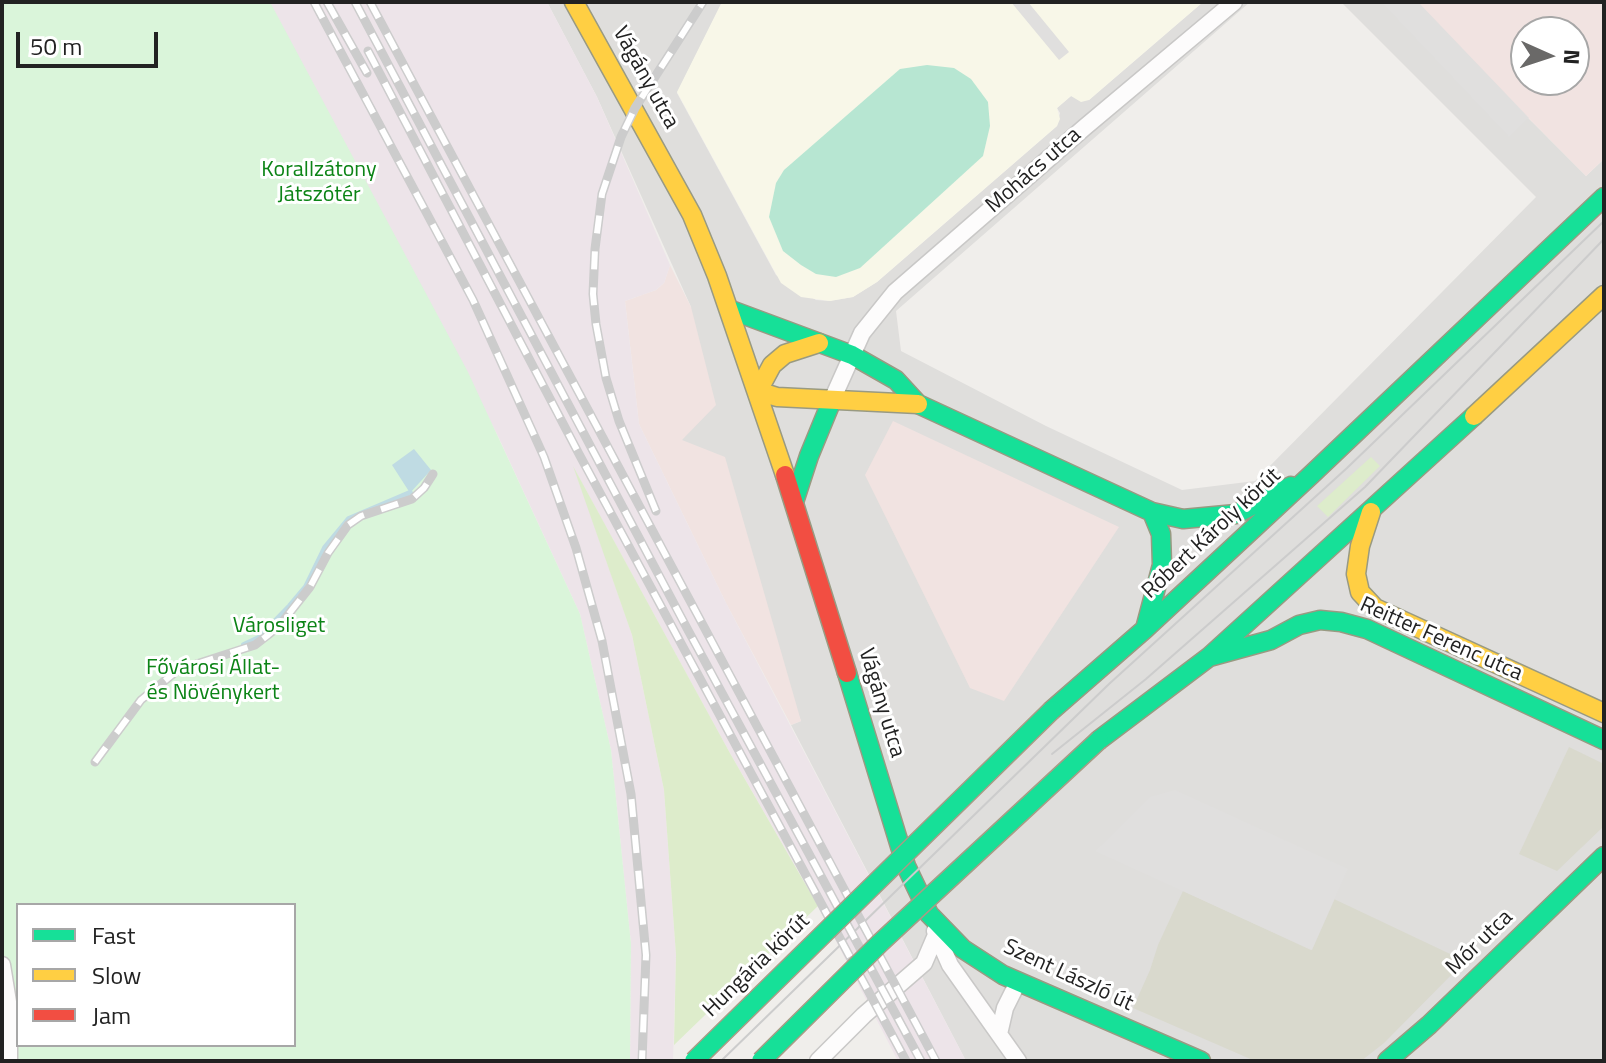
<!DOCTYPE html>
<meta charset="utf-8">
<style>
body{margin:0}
#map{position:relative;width:1606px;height:1063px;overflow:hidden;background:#f0eeeb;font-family:"Titillium Web",sans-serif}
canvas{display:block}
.frame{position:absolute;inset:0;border:4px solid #222;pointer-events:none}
.legend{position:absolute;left:16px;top:903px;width:280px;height:144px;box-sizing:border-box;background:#fff;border:2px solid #a7a7a7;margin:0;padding:10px 14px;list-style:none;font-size:24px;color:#222}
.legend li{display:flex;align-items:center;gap:16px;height:40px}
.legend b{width:40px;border:2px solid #a7a7a7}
.north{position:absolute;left:1510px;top:16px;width:80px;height:80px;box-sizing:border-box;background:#fff;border:2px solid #a7a7a7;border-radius:50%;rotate:93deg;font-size:22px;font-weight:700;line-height:32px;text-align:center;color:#222}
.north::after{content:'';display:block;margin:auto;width:28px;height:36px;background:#6a6968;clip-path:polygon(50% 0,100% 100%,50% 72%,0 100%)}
.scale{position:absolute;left:16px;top:32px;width:142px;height:36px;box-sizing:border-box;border:4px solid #222;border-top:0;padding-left:10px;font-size:24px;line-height:28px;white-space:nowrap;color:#222;-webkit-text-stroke:6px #fff;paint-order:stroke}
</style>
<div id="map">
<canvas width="1606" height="1063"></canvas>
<div class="frame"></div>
<ul class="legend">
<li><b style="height:10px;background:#16e098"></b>Fast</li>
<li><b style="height:10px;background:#ffcf43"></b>Slow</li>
<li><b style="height:10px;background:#f24e42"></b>Jam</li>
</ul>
<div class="north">N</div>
<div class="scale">50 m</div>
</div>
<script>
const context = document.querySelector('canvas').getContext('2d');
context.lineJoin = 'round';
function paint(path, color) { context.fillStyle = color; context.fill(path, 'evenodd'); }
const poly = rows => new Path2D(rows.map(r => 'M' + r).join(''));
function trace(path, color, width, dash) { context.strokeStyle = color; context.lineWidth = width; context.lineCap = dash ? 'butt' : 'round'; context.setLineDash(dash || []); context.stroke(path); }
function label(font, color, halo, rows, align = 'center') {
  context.font = font + ' "Titillium Web",sans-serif'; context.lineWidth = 6; context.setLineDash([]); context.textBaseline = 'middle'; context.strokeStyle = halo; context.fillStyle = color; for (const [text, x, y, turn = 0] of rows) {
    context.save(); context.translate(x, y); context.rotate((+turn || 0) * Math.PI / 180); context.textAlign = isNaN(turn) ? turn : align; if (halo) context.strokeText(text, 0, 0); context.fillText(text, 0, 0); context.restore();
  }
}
paint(poly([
 [547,2,722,2,677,93,776,275,816,300,829,301,853,297,877,282,1057,126,1060,113,1057,108,1071,96,1089,100,1203,2,1250,2,896,311,901,351,1046,426,1182,490,1255,481,1536,197,1341,2,1413,2,1586,176,1604,159,1604,1061,966,1061,791,725,801,721,682,440,691,307,597,97]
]), '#dfdedc');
paint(poly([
 [1413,2,1604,2,1604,159,1586,176],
 [1526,32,1574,32,1574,80,1526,80],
 [670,265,691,307,716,405,682,440,725,457,801,721,791,725,726,603,639,424,625,301,656,290,664,283],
 [893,421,1119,527,1004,701,970,688,865,475]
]), '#f1e3e1');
paint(poly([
 [268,2,547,2,597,97,670,265,664,283,656,290,625,301,639,424,726,603,966,1061,898,1061,812,895,731,755,576,472,632,635,664,790,676,955,673,1061,630,1061,631,944,611,750,580,614,498,436]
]), '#ede4e9');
paint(poly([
 [722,2,1203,2,1089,100,1081,102,1071,96,1057,108,1060,119,1057,126,877,282,853,297,830,301,801,297,781,283,677,92]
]), '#f8f7e8');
paint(poly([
 [1569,747,1604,764,1604,826,1557,871,1519,854],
 [1183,891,1311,950,1334,899,1465,961,1384,1043,1361,1061,1255,1061,1133,1008,1150,970,1158,945]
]), '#d9d9cd');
paint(poly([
 [1371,457,1380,466,1328,517,1317,506],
 [573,466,731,755,818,906,674,1045,676,955,664,790,632,635]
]), '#ddeccb');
paint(poly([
 [2,2,270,2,468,372,580,614,611,750,631,944,630,1061,2,1061],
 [18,905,294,905,294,1045,18,1045]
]), '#daf5da');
paint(poly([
 [927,65,954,68,971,79,988,102,990,126,983,156,860,268,836,277,816,274,801,265,783,251,769,217,776,183,784,170,900,69]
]), '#b7e6d2');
paint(poly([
 [1011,2,1028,2,1069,52,1059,60],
 [1381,2,1418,2,1529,118,1509,137],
 [1175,790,1348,869,1312,950,1095,851,1150,797]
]), '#e0dfde');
paint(poly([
 [414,449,431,470,410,493,392,465]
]), '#bfdbe3');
trace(poly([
 [244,645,259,638,290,606,306,587,325,548,349,519,410,493]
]), '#bfdbe3', 6);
const street = poly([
 [832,400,862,333,895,292,1085,127,1234,2],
 [935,931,950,965,1018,1061],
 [2,965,9,1008,9,1061],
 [999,1034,1005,1008,1018,982],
 [818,1061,864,1015,924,963,936,935]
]);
const fast = poly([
 [731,310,852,355,896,380,918,404,1152,512,1183,519,1236,514,1291,486],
 [794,502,809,456,832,400],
 [1145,629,1162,565,1161,534,1152,512],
 [1209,657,1271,640,1299,625,1320,620,1341,622,1367,629,1604,740],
 [847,673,906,866,929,914,963,949,1003,975,1201,1061],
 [1052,710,1145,629,1311,475,1604,197],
 [1099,740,1209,657,1474,416],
 [1387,1061,1429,1025,1604,856]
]);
const slow = poly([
 [574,2,692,215,717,276,785,475],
 [758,391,777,397,918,404],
 [758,391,772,365,785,354,819,343],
 [1474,416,1604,295],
 [1371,512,1360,546,1356,574,1360,592,1375,608,1604,713]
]);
const jam = poly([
 [785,475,847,673]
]);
trace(street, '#c9c8c7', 19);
trace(fast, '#999a82', 21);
trace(slow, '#999a82', 21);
trace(jam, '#999a82', 21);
trace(street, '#fdfcfc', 16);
trace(fast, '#16e098', 18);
trace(slow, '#ffcf43', 18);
trace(jam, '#f24e42', 18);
trace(poly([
 [1052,754,1146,679,1365,487,1604,239],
 [721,1061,1109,684,1347,468,1604,221]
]), '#ccc', 2);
const rail = poly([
 [314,2,473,300,544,457,576,548,602,641,631,794,646,955,642,1061],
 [327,2,367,73],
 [355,2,689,632,921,1061],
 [370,2,936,1061],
 [368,51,579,454,906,1061],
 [656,511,619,421,606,378,596,324,593,294,595,249,602,194,621,137,635,108,703,2],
 [95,762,141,700,178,670,255,645,268,635,280,625,310,587,328,553,348,525,361,516,412,499,424,488,433,474]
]);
trace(rail, '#ccc', 9);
trace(rail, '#fff', 6, [18]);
const fastBridge = poly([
 [694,1061,1052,710],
 [761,1061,880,943,1099,740]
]);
trace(fastBridge, '#a79c86', 21, []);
trace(fastBridge, '#16e098', 18);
label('22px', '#222', '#fff', [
 ["Vágány utca",645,78,61],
 ["Mohács utca",1034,171,-41],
 ["Róbert Károly körút",1212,534,-43],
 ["Reitter Ferenc utca",1441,640,24],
 ["Vágány utca",881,703,73],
 ["Mór utca",1480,943,-44],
 ["Hungária körút",757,966,-44],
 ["Szent László út",1068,976,25]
]);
label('22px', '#0c8416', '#fff', [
 ["Korallzátony",319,171],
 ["Játszótér",319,196],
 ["Városliget",279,627],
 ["Fővárosi Állat-",213,669],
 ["és Növénykert",213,694]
]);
</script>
